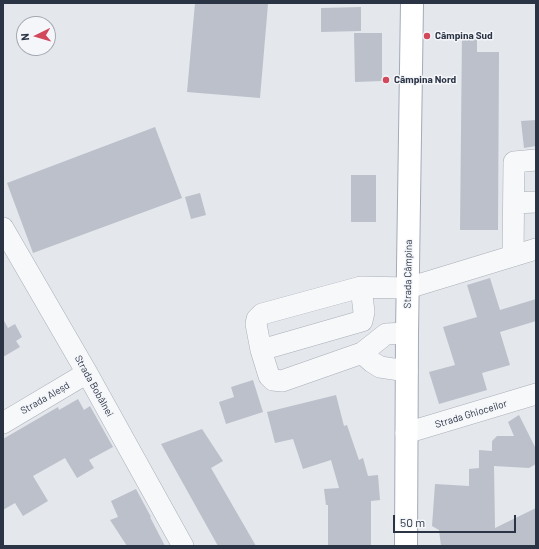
<!DOCTYPE html>
<meta charset="utf-8">
<style>
body{margin:0}
#map{position:relative;width:539px;height:549px;overflow:hidden;background:#e4e7ec;font-family:Barlow,sans-serif}
canvas{display:block}
.frame{position:absolute;inset:0;border:4px solid #2b3445;pointer-events:none}
.north{position:absolute;left:16px;top:16px;width:40px;height:40px;box-sizing:border-box;background:#f4f6f9;border:1px solid #a4a8b1;border-radius:50%;rotate:265deg;font-size:11px;font-weight:700;line-height:16px;text-align:center;color:#2b3445}
.north::after{content:'';display:block;margin:auto;width:14px;height:18px;background:#d1495b;clip-path:polygon(50% 0,100% 100%,50% 72%,0 100%)}
.scale{position:absolute;left:393px;top:515px;width:123px;height:18px;box-sizing:border-box;border:2px solid #2b3445;border-top:0;padding-left:5px;font-size:12px;line-height:14px;white-space:nowrap;color:#2b3445;-webkit-text-stroke:3px #f4f6f9;paint-order:stroke}
</style>
<div id="map">
<canvas width="539" height="549"></canvas>
<div class="frame"></div>
<div class="north">N</div>
<div class="scale">50 m</div>
</div>
<script>
const context = document.querySelector('canvas').getContext('2d');
context.lineJoin = 'round';
function paint(path, color) { context.fillStyle = color; context.fill(path, 'evenodd'); }
const poly = rows => new Path2D(rows.map(r => 'M' + r).join(''));
function trace(path, color, width, dash) { context.strokeStyle = color; context.lineWidth = width; context.lineCap = dash ? 'butt' : 'round'; context.setLineDash(dash || []); context.stroke(path); }
function label(font, color, halo, rows, align = 'center') {
  context.font = font + ' Barlow,sans-serif'; context.lineWidth = 3; context.setLineDash([]); context.textBaseline = 'middle'; context.strokeStyle = halo; context.fillStyle = color; for (const [text, x, y, turn = 0] of rows) {
    context.save(); context.translate(x, y); context.rotate((+turn || 0) * Math.PI / 180); context.textAlign = isNaN(turn) ? turn : align; if (halo) context.strokeText(text, 0, 0); context.fillText(text, 0, 0); context.restore();
  }
}
paint(poly([
 [195,3,268,4,260,98,187,92],
 [361,7,361,31,321,32,321,8],
 [354,33,382,33,382,81,355,82],
 [462,34,477,34,477,52,499,52,498,230,460,230],
 [536,120,536,146,524,148,521,121],
 [155,127,182,198,33,253,7,183],
 [351,175,376,175,376,222,351,222],
 [200,193,206,215,191,219,185,197],
 [490,278,500,310,536,299,536,321,500,332,510,365,482,373,487,390,439,404,429,372,455,365,443,327,477,317,467,285],
 [3,319,8,328,15,324,22,337,16,341,20,347,3,357],
 [253,380,263,412,226,424,219,402,234,397,231,387],
 [336,395,344,426,347,425,359,460,363,458,368,476,378,475,380,500,371,501,371,546,328,546,328,505,326,505,324,489,339,488,331,460,303,469,293,439,275,443,267,412],
 [78,399,84,410,90,406,113,447,89,460,94,468,77,478,65,458,33,476,48,501,23,516,15,503,3,510,3,439,58,407,59,410],
 [519,415,536,449,536,464,529,468,494,466,495,528,536,508,536,546,441,546,439,530,432,526,435,484,469,486,469,469,479,468,479,450,492,451,492,441,497,436,514,436,508,422],
 [202,429,223,461,211,468,256,546,218,546,161,444],
 [136,489,151,517,150,517,165,546,127,546,110,520,118,517,111,501]
]), '#bbc0ca');
const minor = poly([
 [514,203,536,202],
 [3,228,87,373,183,546],
 [513,256,514,162,536,160],
 [407,333,386,334,362,353,282,381,273,380,269,376,261,350,362,321,364,312,361,287,408,288,536,249],
 [261,350,256,324,257,319,262,314,361,287],
 [362,353,372,362,380,367,407,371],
 [3,423,87,373],
 [406,433,536,394]
]);
const major = poly([
 [406,546,407,333,412,3]
]);
trace(minor, '#a9aeb7', 22);
trace(major, '#a3abb8', 24);
trace(minor, '#f7f8fa', 21);
trace(major, '#fff', 22);
for (const [x, y, r, color] of [
 [427,36,4,"#d1495b"],
 [386,80,4,"#d1495b"]
]) { const dot = new Path2D(); dot.arc(x, y, r, 0, 2 * Math.PI); context.fillStyle = color; context.fill(dot); trace(dot, '#f4f6f9', 1.5); }
label('bold 10px', '#2b3445', '#f4f6f9', [
 ["Câmpina Sud",435,36],
 ["Câmpina Nord",394,80]
], 'left');
label('10px', '#2b3445', '#f4f6f9', [
 ["Strada Câmpina",408,274,-89],
 ["Strada Bobâlnei",94,386,61],
 ["Strada Aleșd",45,398,-30],
 ["Strada Ghioceilor",471,414,-17]
]);
</script>
